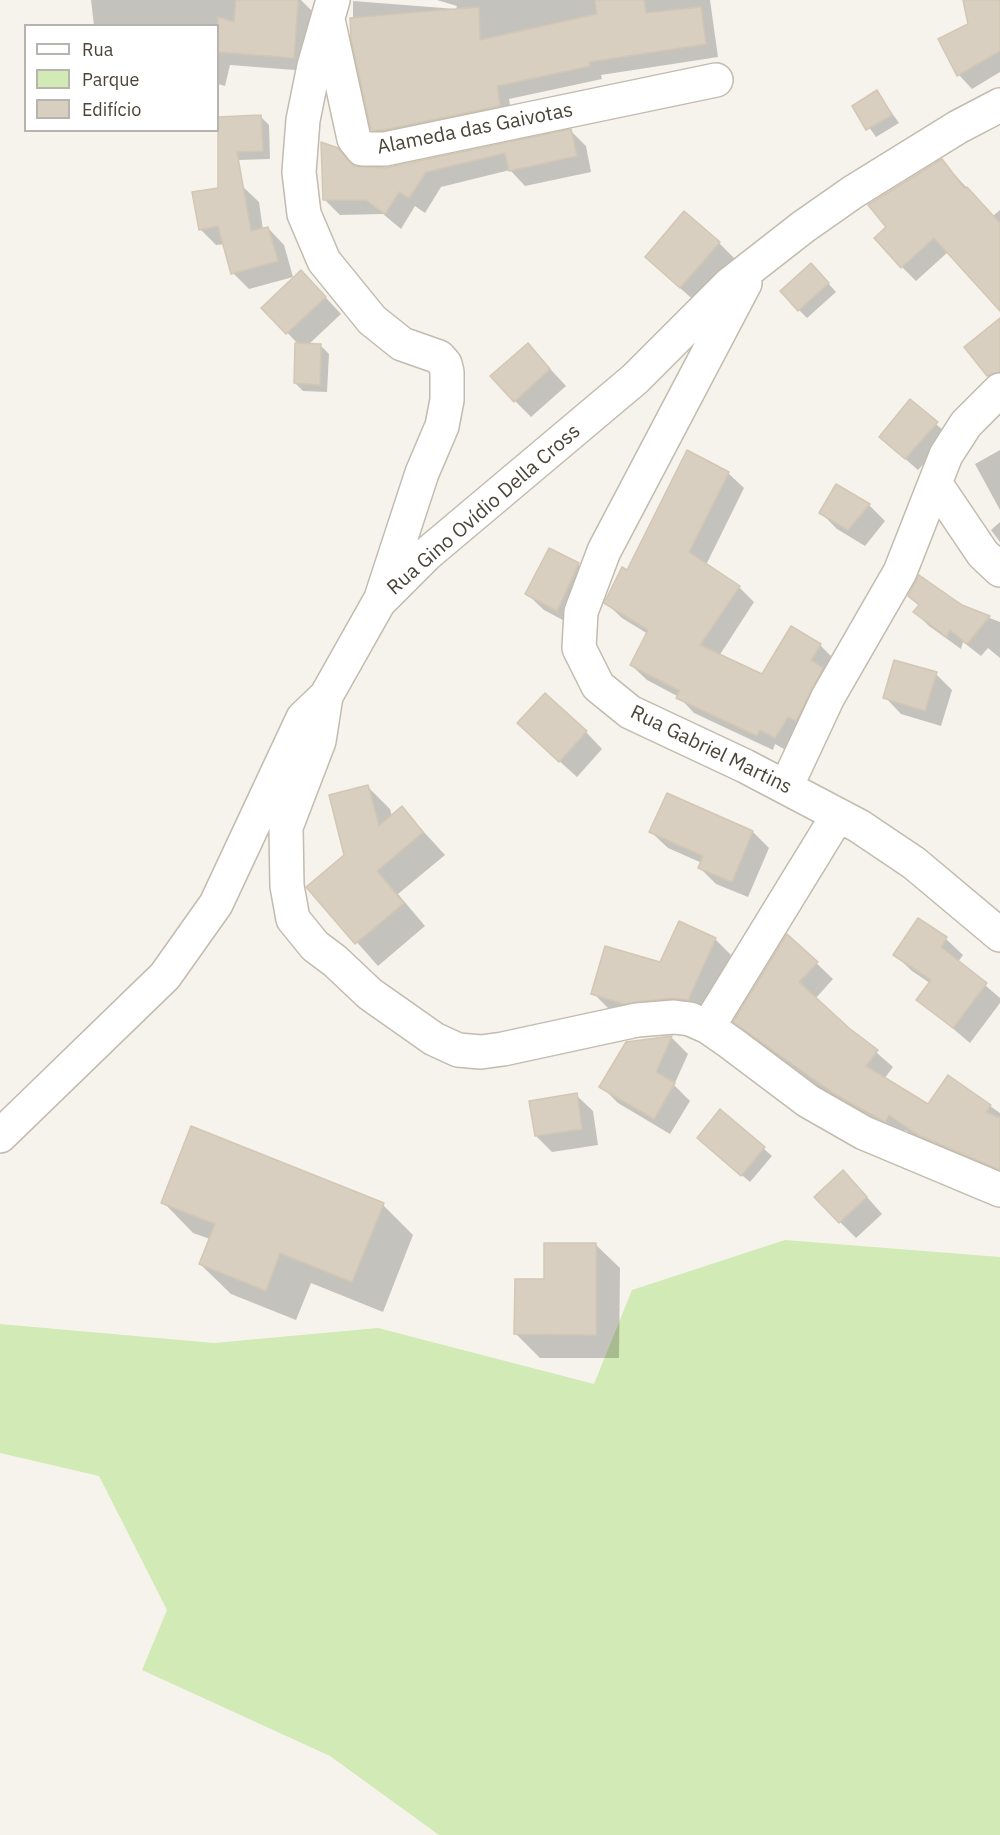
<!DOCTYPE html>
<meta charset="utf-8">
<style>
body{margin:0}
#map{position:relative;width:1000px;height:1835px;overflow:hidden;background:#f6f3ec;font-family:"IBM Plex Sans",sans-serif}
canvas{display:block}
.legend{position:absolute;left:24px;top:24px;width:195px;height:108px;box-sizing:border-box;background:#fff;border:2px solid #b7b4b0;margin:0;padding:8px 10px;list-style:none;font-size:18px;color:#4b4439}
.legend li{display:flex;align-items:center;gap:12px;height:30px}
.legend b{width:30px;border:2px solid #b7b4b0}
</style>
<div id="map">
<canvas width="1000" height="1835"></canvas>
<ul class="legend">
<li><b style="height:8px;background:#fff"></b>Rua</li>
<li><b style="height:16px;background:#d2eab5"></b>Parque</li>
<li><b style="height:16px;background:#d8cfc1"></b>Edifício</li>
</ul>
</div>
<script>
const context = document.querySelector('canvas').getContext('2d');
context.lineJoin = 'round';
function paint(path, color) { context.fillStyle = color; context.fill(path, 'evenodd'); }
const poly = rows => new Path2D(rows.map(r => 'M' + r).join(''));
function trace(path, color, width, dash) { context.strokeStyle = color; context.lineWidth = width; context.lineCap = dash ? 'butt' : 'round'; context.setLineDash(dash || []); context.stroke(path); }
function label(font, color, halo, rows, align = 'center') {
  context.font = font + ' "IBM Plex Sans",sans-serif'; context.lineWidth = 4.5; context.setLineDash([]); context.textBaseline = 'middle'; context.strokeStyle = halo; context.fillStyle = color; for (const [text, x, y, turn = 0] of rows) {
    context.save(); context.translate(x, y); context.rotate((+turn || 0) * Math.PI / 180); context.textAlign = isNaN(turn) ? turn : align; if (halo) context.strokeText(text, 0, 0); context.fillText(text, 0, 0); context.restore();
  }
}
paint(poly([
 [785,1240,1000,1257,1000,1835,439,1835,330,1756,142,1670,167,1610,99,1476,0,1453,0,1324,214,1343,378,1328,594,1384,632,1290]
]), '#d2eab5');
paint(poly([
 [91,0,301,0,312,11,307,71,230,65,225,86,218,84,218,26,94,26],
 [437,0,710,0,718,57,601,75,602,79,509,99,512,119,386,143,373,129,353,38,353,1,456,9,457,6],
 [965,0,1000,0,1000,72,972,89,959,75,940,40,970,25],
 [877,92,899,123,876,137,854,106],
 [261,117,269,125,270,159,238,160,230,152],
 [571,131,586,146,591,172,525,186,510,170,441,187,425,213,415,206,401,229,383,214,340,215,325,200,355,168,385,169],
 [942,161,993,216,1000,210,1000,308,948,252,916,281,902,267,888,227],
 [242,186,259,202,263,230,268,228,284,245,293,277,249,289,233,273,225,244,216,245,200,229],
 [719,243,735,259,697,303,663,273],
 [819,273,836,292,807,318,799,310],
 [317,288,341,314,308,345,321,346,329,354,327,392,303,391,295,383,299,345,264,308],
 [528,345,566,386,531,417,515,401],
 [910,402,950,436,918,470,894,449],
 [1000,450,1000,510,975,464],
 [728,473,744,488,706,565,739,587,754,602,719,656,763,676,820,645,835,660,791,753,775,744,773,750,694,713,679,697,647,680,631,665,648,634,622,618,606,603,628,572],
 [836,486,869,505,885,521,865,546,837,529,821,513],
 [1000,522,1000,542,991,530],
 [550,550,578,565,595,581,574,626,544,610,527,594],
 [961,607,1000,622,1000,658,988,648,981,656,963,642,961,649,929,626,915,612],
 [936,674,952,690,941,726,901,714,885,697],
 [586,732,602,749,577,777,536,740],
 [367,786,390,809,392,816,402,808,445,855,398,894,425,926,378,966,308,887,346,855],
 [651,832,753,832,769,848,748,897,716,884,700,868,702,863,668,848],
 [918,920,946,939,963,955,958,962,1000,998,1000,1003,970,1043,918,999,930,983,912,971,895,955],
 [788,936,833,979,815,999,893,1067,884,1079,928,1106,949,1077,1000,1113,1000,1179,936,1151,905,1130,902,1136,836,1101,751,1037,735,1021],
 [715,939,731,955,705,1016,610,1010,593,993],
 [672,1038,688,1054,674,1085,690,1101,670,1134,618,1103,601,1086,627,1043],
 [576,1095,593,1111,598,1145,552,1152,536,1136],
 [721,1111,772,1156,750,1182,707,1146],
 [859,1188,882,1214,856,1238,840,1222],
 [163,1202,383,1205,413,1235,383,1312,311,1283,296,1320,231,1294,200,1264,210,1239,193,1233],
 [596,1245,620,1268,619,1358,540,1358,516,1334,545,1281]
]), '#0003');
const building = poly([
 [236,0,298,0,294,58,218,52,218,17,234,22,236,0],
 [595,0,644,0,646,13,701,7,706,44,589,62,590,66,497,86,500,106,383,130,371,130,351,39,350,18,479,7,480,40,597,14,595,0],
 [963,0,1000,0,1000,51,957,76,938,39,968,24,963,0],
 [877,90,892,115,866,130,852,106,877,90],
 [261,115,263,151,237,152,251,231,268,227,278,261,231,274,218,226,199,230,192,192,218,188,218,117,261,115],
 [571,129,577,156,509,171,505,153,426,172,409,198,399,192,385,214,366,200,323,200,321,142,338,148,354,166,385,168,571,129],
 [942,159,965,189,967,187,1000,223,1000,311,934,238,901,268,874,238,886,227,868,205,942,159],
 [684,211,720,242,680,288,645,257,684,211],
 [811,263,829,283,798,311,780,291,811,263],
 [301,270,326,297,286,334,261,308,301,270],
 [1000,318,1000,372,987,376,964,347,1000,318],
 [295,343,321,344,320,385,294,383,295,343],
 [528,343,550,369,514,402,490,376,528,343],
 [910,399,938,422,905,459,879,437,910,399],
 [687,450,729,472,689,552,740,586,700,645,762,674,791,626,821,644,811,660,823,668,796,721,788,717,775,738,760,730,757,736,676,698,680,691,630,665,648,630,604,603,622,567,627,570,687,450],
 [836,484,870,504,848,530,819,513,836,484],
 [549,548,579,563,557,611,525,594,549,548],
 [919,575,962,605,990,616,967,644,950,630,947,637,913,612,919,605,908,596,919,575],
 [894,660,937,672,925,711,883,698,894,660],
 [545,693,587,731,559,762,517,723,545,693],
 [368,785,379,826,402,806,423,832,377,871,404,903,355,944,306,887,344,855,329,795,368,785],
 [667,793,753,831,732,882,698,868,703,856,649,832,667,793],
 [918,918,947,937,941,947,987,983,953,1028,916,1000,931,980,893,955,918,918],
 [679,921,716,938,688,1000,672,998,624,1004,591,994,605,946,660,962,679,921],
 [787,934,818,962,799,982,849,1028,878,1050,866,1066,928,1104,948,1075,991,1105,986,1112,1000,1118,1000,1170,918,1135,889,1115,885,1122,883,1121,833,1093,733,1022,787,934],
 [672,1036,656,1072,675,1083,654,1119,599,1087,626,1042,672,1036],
 [577,1093,582,1129,535,1136,529,1101,577,1093],
 [720,1109,765,1147,741,1176,697,1138,720,1109],
 [191,1126,384,1203,352,1282,280,1253,266,1291,199,1264,215,1224,161,1203,191,1126],
 [843,1170,867,1197,839,1223,814,1197,843,1170],
 [544,1243,596,1243,596,1335,514,1334,515,1279,544,1279,544,1243]
]);
paint(building, '#d8cfc1');
trace(building, '#d3c7b4', 1.5);
const minor = poly([
 [333,0,314,66,303,120,299,172,304,214,324,261,372,320,402,344,439,357,445,364,447,372,447,400,442,426,422,473,382,595],
 [329,24,354,139,362,149,385,149,716,80],
 [745,283,604,551,581,612,579,648,598,686,630,712,745,766,859,826,914,863,1000,935],
 [935,483,983,554,1000,570],
 [326,696,319,741,286,827,287,886,293,919,315,946,335,961,370,994,434,1039,458,1050,481,1052,503,1049,637,1020,674,1017,690,1019,708,1027,731,1043,808,1101,864,1133,1000,1190],
 [786,787,828,697,900,572,946,455,966,424,1000,390],
 [708,1027,838,815],
 [0,1136,165,976,216,904,303,718,326,696,379,602,427,554,635,379,730,284,803,227,853,192,958,127,1000,105]
]);
trace(minor, '#c2bbae', 36);
trace(minor, '#fff', 33);
label('20px', '#4b4439', '#fff', [
 ["Alameda das Gaivotas",475,129,-11],
 ["Rua Gino Ovídio Della Cross",484,510,-41],
 ["Rua Gabriel Martins",711,750,26]
]);
</script>
